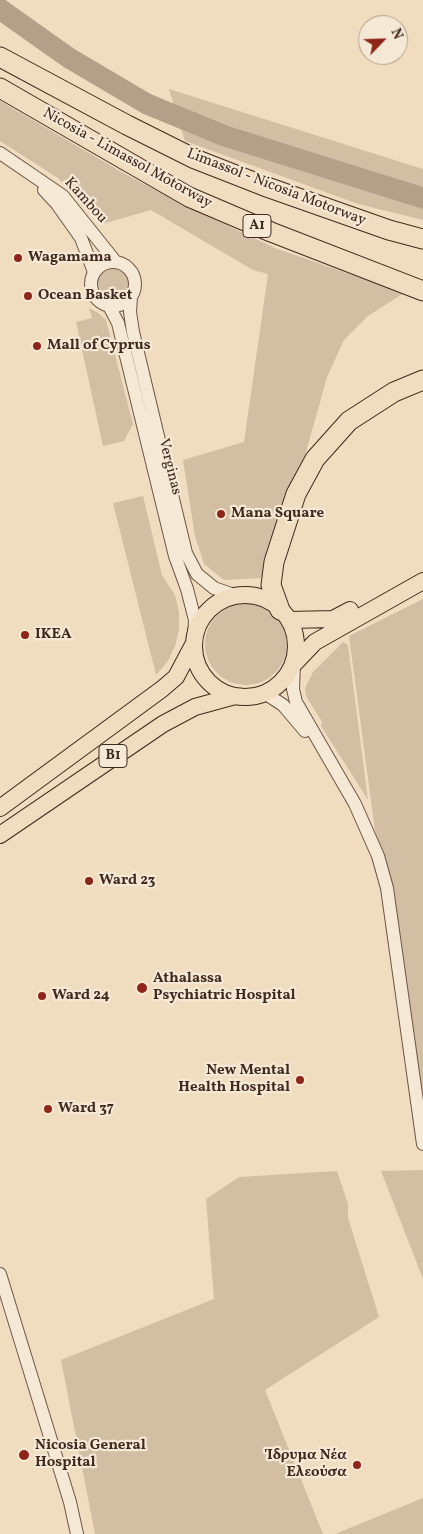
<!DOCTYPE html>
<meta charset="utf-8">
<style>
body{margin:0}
#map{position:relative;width:423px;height:1534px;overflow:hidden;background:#f0dcbe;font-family:Vollkorn,serif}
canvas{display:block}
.north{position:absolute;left:358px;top:15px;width:50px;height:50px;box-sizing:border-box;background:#f5e8d5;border:1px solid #ad9c8c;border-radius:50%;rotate:66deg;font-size:14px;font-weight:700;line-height:20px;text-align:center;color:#40291f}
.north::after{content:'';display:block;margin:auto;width:18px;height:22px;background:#8f2418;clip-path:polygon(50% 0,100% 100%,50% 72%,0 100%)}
</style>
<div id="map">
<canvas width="423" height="1534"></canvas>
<div class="north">N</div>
</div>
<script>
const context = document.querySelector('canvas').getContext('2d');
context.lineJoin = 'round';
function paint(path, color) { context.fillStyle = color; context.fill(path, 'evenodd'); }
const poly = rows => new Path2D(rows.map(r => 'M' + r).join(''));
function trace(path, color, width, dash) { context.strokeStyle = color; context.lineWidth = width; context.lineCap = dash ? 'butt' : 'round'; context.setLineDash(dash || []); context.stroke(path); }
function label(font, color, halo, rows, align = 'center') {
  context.font = font + ' Vollkorn,serif'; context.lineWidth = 4.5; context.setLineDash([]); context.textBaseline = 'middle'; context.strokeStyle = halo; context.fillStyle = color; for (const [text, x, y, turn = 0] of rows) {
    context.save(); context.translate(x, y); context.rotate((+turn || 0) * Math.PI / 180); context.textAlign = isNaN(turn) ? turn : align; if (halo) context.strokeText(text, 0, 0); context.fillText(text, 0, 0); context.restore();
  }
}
paint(poly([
 [169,89,423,169,423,220,358,204,185,141],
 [0,101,125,174,186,206,275,248,404,293,368,316,344,340,327,377,301,470,261,578,224,580,204,564,195,536,183,460,244,442,268,274,253,270,151,210,102,224,58,178,0,141],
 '97 285a16 16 0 1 1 32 0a16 16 0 1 1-32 0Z',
 [89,308,98,313,106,320,133,424,124,441,103,446,76,322,92,318],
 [143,496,162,575,175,595,179,612,179,630,175,646,168,661,156,675,113,503],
 [423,599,423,1129,388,928,349,636],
 '205 644a41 41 0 1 1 82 0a41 41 0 1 1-82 0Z',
 [343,642,348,645,368,800,321,726,322,722,306,696,305,688,313,672],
 [423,1170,423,1279,381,1171],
 [337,1171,348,1204,348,1218,379,1317,265,1390,323,1534,95,1534,61,1360,214,1299,206,1199,239,1177],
 [423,1498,423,1534,335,1534]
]), '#d2bea3');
trace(poly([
 [0,9,69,58,147,104,225,136,423,198]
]), '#b49f88', 21);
const minor = poly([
 [0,153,63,196,115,261],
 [44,190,57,204,81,238,94,272],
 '91 284a22 22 0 1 1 44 0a22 22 0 1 1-44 0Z',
 [131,297,130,312,133,332,186,553,197,574,214,588,234,595],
 [109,306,118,323,175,556,187,589,195,620,194,637],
 [294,664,293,689,296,702,355,804,378,856,387,888,423,1144],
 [266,694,283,705,305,731],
 [0,1274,70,1502,77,1534]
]);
const major = poly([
 '194 646a51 51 0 1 1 102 0a51 51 0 1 1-102 0Z',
 [289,620,333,619,350,610],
 [294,664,315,642,423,581],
 [0,808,162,689,176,677,193,645],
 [0,835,163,724,195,707,235,696]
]);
const highway = poly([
 [0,57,127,125,195,159,264,186,389,230,423,239],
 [0,88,189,197,271,232,423,291],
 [280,610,271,585,274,562,296,494,315,459,349,421,394,392,423,380]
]);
trace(minor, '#6c5647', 14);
trace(major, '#40291f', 18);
trace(highway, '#40291f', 21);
trace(minor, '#f5e8d5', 12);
trace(major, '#f0dcbe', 16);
trace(highway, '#f0dcbe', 19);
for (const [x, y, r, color] of [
 [18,258,5,"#8f2418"],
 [28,296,5,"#8f2418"],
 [37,346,5,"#8f2418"],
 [221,514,5,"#8f2418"],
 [25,635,5,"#8f2418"],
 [89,881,5,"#8f2418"],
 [142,988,6,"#8f2418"],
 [42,996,5,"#8f2418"],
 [300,1080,5,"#8f2418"],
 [48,1109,5,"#8f2418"],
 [24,1455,6,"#8f2418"],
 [357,1465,5,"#8f2418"]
]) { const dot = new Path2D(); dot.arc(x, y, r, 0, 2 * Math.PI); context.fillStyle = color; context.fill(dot); trace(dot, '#f5e8d5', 2); }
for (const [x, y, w] of [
 [257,226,28],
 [113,756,28]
]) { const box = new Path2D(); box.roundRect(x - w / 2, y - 11.5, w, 23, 4); context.fillStyle = '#f5e8d5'; context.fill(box); trace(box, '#40291f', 1); }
label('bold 14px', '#40291f', null, [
 ["A1",257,226],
 ["B1",113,756]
]);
label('15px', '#40291f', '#f5e8d5', [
 ["Nicosia - Limassol Motorway",127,159,29],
 ["Limassol - Nicosia Motorway",276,188,21],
 ["Kambou",85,201,48],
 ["Verginas",169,467,76]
]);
label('bold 15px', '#40291f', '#f5e8d5', [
 ["Wagamama",28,258],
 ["Ocean Basket",38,296],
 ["Mall of Cyprus",47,346],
 ["Mana Square",231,514],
 ["IKEA",35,635],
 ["Ward 23",99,881],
 ["Athalassa",153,979],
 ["Psychiatric Hospital",153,996],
 ["Ward 24",52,996],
 ["New Mental",290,1071,"right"],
 ["Health Hospital",290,1088,"right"],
 ["Ward 37",58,1109],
 ["Nicosia General",35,1446],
 ["Hospital",35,1463],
 ["Ίδρυμα Νέα",347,1456,"right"],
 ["Ελεούσα",347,1473,"right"]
], 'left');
</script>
